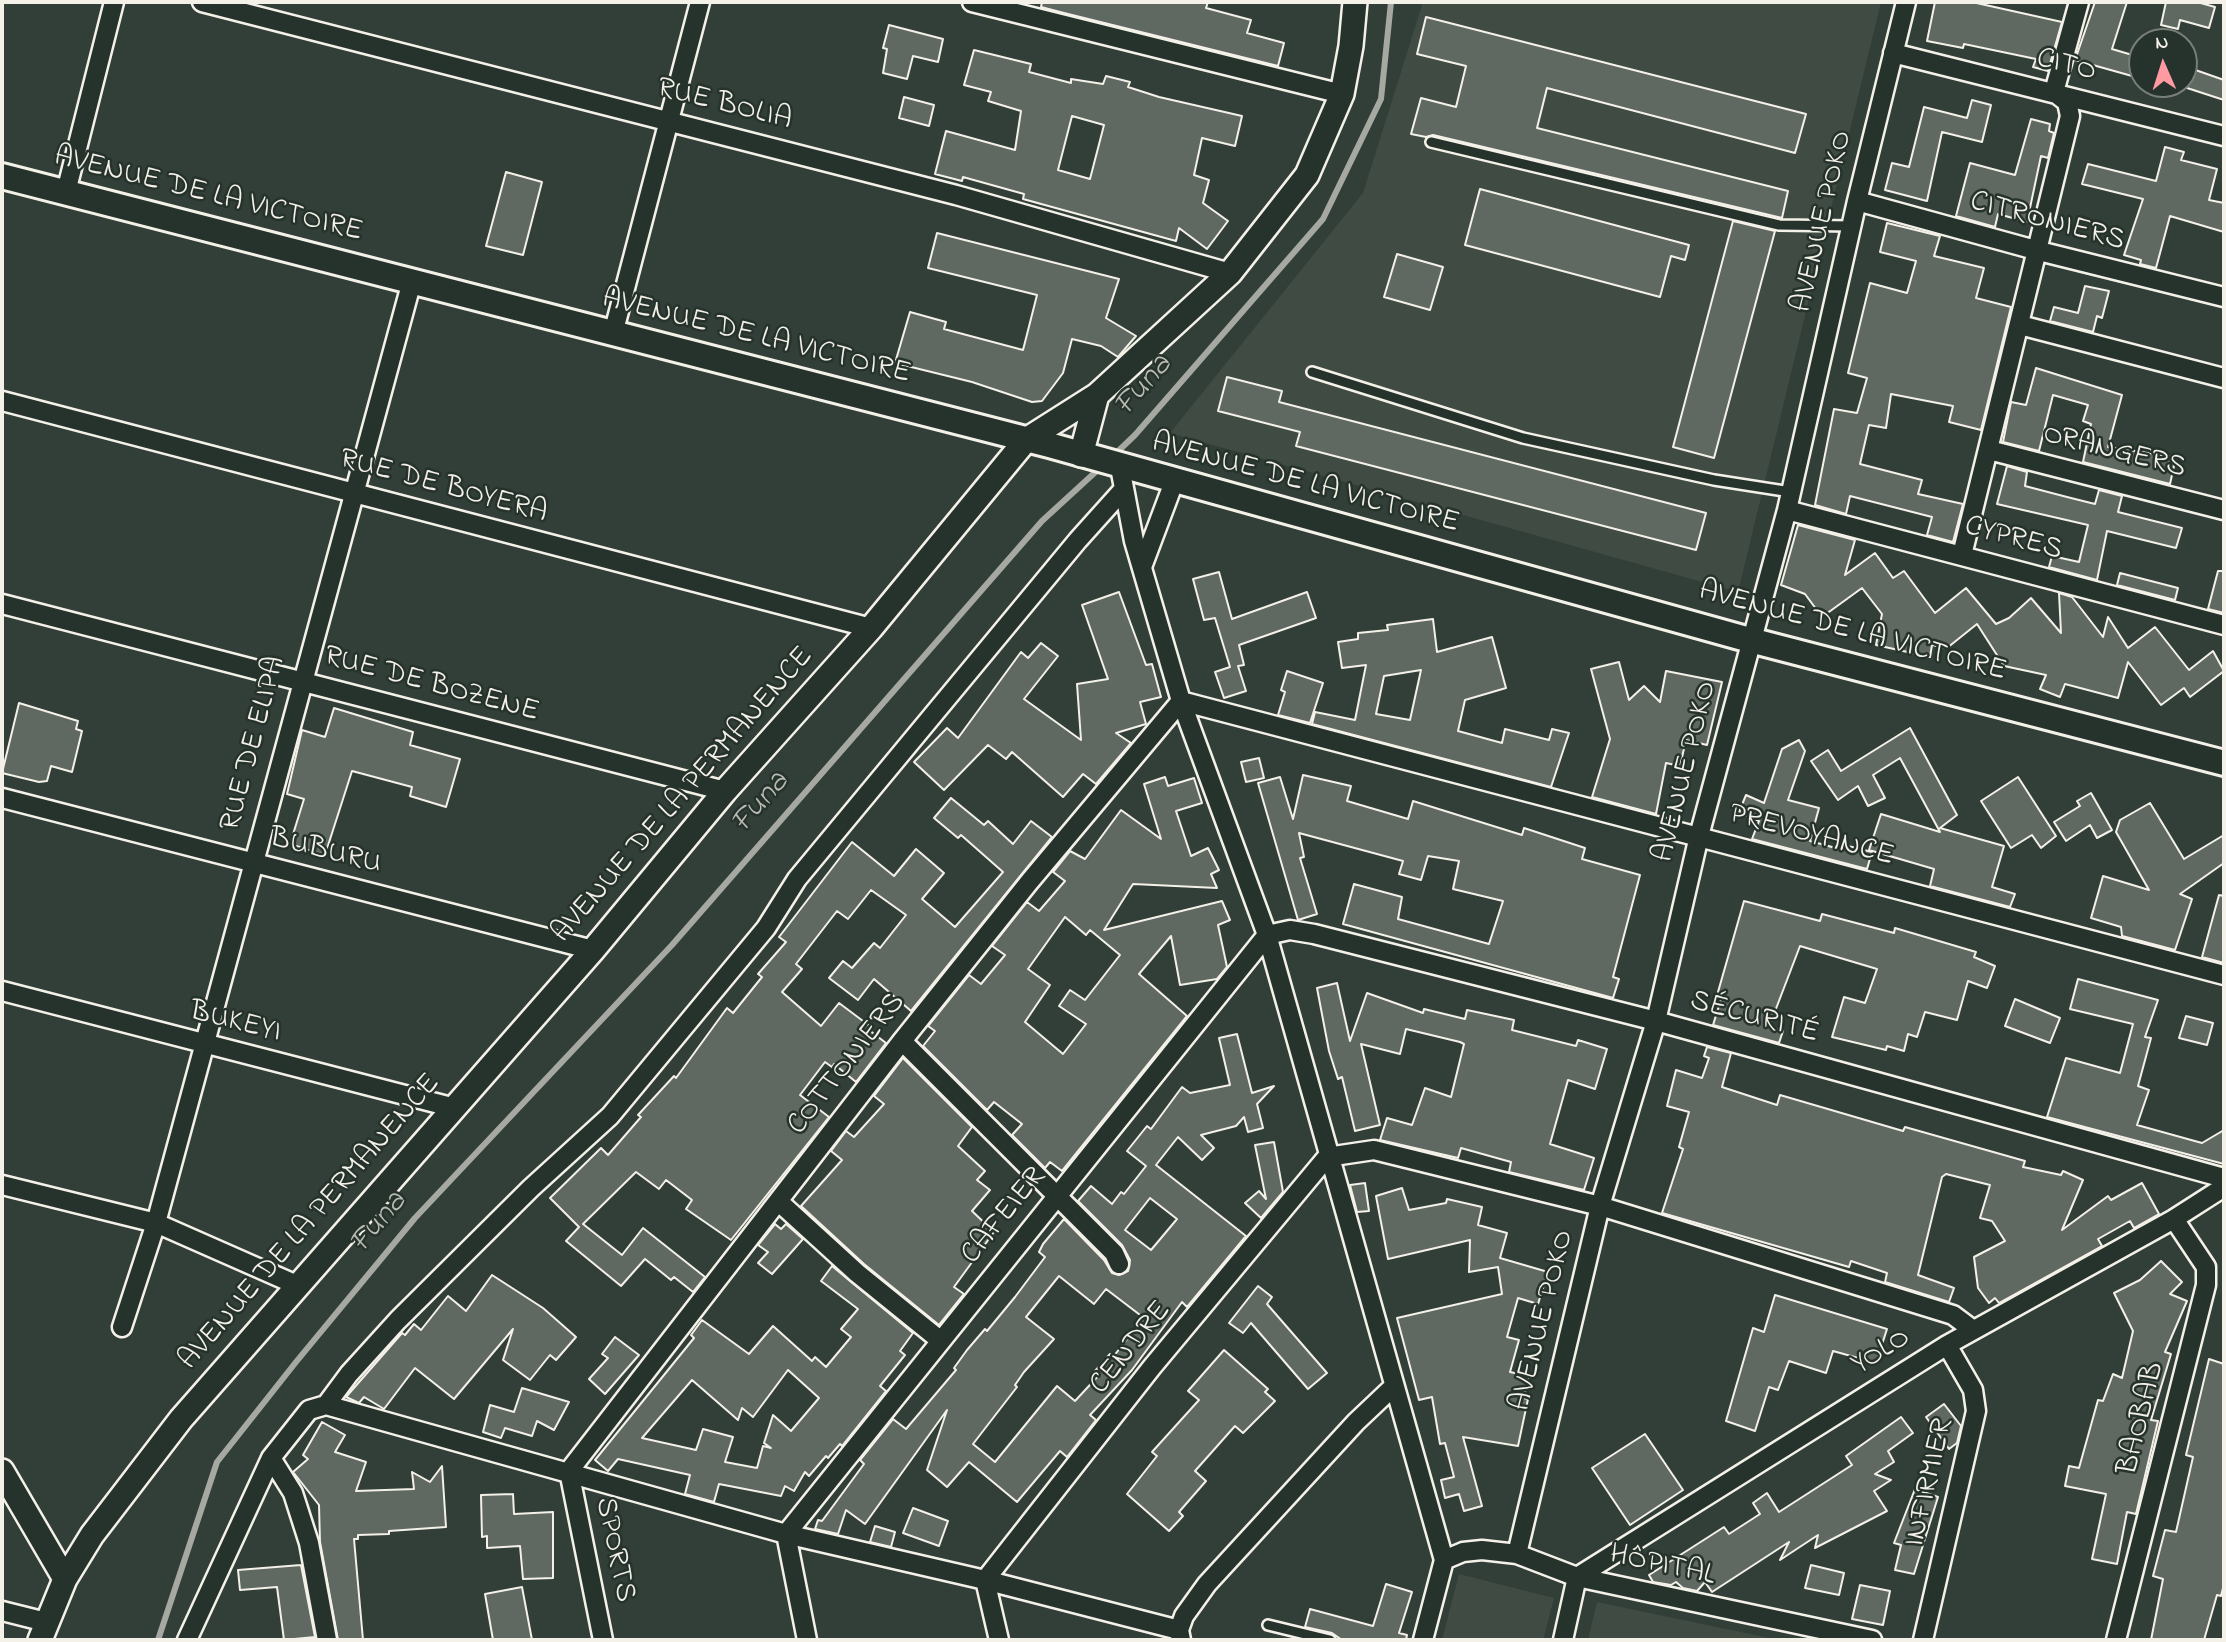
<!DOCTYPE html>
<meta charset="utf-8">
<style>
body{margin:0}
#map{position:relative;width:2226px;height:1642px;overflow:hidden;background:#323e38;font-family:"Indie Flower",sans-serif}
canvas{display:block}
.frame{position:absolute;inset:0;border:4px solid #f4f1e8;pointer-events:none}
.north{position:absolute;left:2128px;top:28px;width:70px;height:70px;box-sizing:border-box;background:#26332d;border:2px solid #787f78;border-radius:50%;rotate:357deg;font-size:19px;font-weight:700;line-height:28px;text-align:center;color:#f4f1e8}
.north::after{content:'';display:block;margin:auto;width:24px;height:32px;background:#ff9aa2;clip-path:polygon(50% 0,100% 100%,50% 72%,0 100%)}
</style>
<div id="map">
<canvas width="2226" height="1642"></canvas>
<div class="frame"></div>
<div class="north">N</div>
</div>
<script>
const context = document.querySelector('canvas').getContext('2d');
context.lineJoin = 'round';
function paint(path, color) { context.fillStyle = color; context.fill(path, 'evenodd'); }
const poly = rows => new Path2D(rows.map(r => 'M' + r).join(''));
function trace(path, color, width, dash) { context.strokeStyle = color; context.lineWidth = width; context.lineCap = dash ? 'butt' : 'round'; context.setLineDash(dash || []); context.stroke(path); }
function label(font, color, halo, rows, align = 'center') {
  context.font = font + ' "Indie Flower",sans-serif'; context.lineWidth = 5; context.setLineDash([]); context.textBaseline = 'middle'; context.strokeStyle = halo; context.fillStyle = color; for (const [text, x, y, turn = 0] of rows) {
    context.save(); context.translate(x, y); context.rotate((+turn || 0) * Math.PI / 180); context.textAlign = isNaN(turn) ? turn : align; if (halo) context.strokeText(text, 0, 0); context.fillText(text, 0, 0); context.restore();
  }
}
paint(poly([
 [1423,2,1881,2,1738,592,1170,433,1363,193],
 [1459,1574,1554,1598,1543,1640,1442,1640],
 [1597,1602,1779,1640,1588,1640]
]), '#404b44');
trace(poly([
 [1112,457,1135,435,1323,219,1381,99,1391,2],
 [158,1640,217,1462,296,1362,415,1218,672,945,1042,521,1102,466]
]), '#a6a9a1', 6);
const building = poly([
 [1042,2,1208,2,1206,8,1251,20,1247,33,1284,43,1278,66,1064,13,1041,7,1042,2],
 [1935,2,1972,2,2062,22,2048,71,2033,67,2036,59,1964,44,1963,48,1927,41,1935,2],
 [2095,2,2127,2,2112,49,2139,57,2132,76,2075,60,2095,2],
 [2166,2,2197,2,2215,7,2209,28,2180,20,2178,29,2161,25,2166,2],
 [1426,17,1806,114,1795,153,1547,88,1537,128,1788,191,1782,218,1433,135,1426,137,1411,134,1421,98,1456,107,1466,66,1417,54,1426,17],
 [889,25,943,39,938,62,913,56,907,79,883,73,887,49,883,48,889,25],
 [974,50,1031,64,1029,72,1071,83,1071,79,1103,84,1106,76,1130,82,1128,87,1159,97,1242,116,1235,146,1202,138,1194,175,1209,180,1203,203,1228,221,1207,249,1179,228,1176,241,1023,199,1024,194,963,177,962,181,935,174,946,131,1015,150,1021,111,988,101,991,92,964,85,974,50],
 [1072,116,1104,125,1090,179,1058,170,1072,116],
 [2184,66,2224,80,2224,100,2184,87,2184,66],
 [904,97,934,105,929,126,899,118,904,97],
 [1972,100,1991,105,1982,142,1942,132,1927,201,1885,190,1892,163,1909,167,1924,107,1967,118,1972,100],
 [2031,119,2050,124,2049,131,2054,133,2048,158,2041,156,2027,222,1998,214,1995,227,1956,216,1970,163,2015,175,2031,119],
 [2165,147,2184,152,2181,160,2217,169,2209,200,2224,203,2224,232,2170,216,2156,268,2140,264,2141,260,2124,255,2143,199,2082,184,2088,164,2156,181,2165,147],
 [506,172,542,182,523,255,486,246,506,172],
 [1480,189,1689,245,1685,260,1671,256,1660,297,1465,245,1480,189],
 [1733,221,1775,231,1714,458,1673,447,1733,221],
 [1887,223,1940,236,1934,256,1984,268,1976,298,2011,307,1981,430,1949,422,1953,406,1891,394,1886,428,1869,425,1860,464,1922,480,1918,494,1963,504,1953,542,1927,535,1932,517,1850,496,1846,514,1815,505,1834,409,1857,413,1867,378,1848,373,1870,283,1907,293,1916,261,1880,252,1887,223],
 [937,233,1119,279,1106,318,1136,336,1118,357,1101,346,1072,339,1063,373,1042,401,1032,402,972,382,895,363,910,312,946,322,944,329,1023,350,1037,295,928,268,937,233],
 [1397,254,1443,267,1430,310,1384,297,1397,254],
 [2085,286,2109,291,2102,318,2097,316,2093,332,2050,321,2054,307,2078,313,2085,286],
 [2036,368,2122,395,2108,447,2176,457,2170,484,2083,462,2091,424,2083,421,2088,405,2053,395,2039,451,2003,442,2011,402,2026,405,2036,368],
 [1227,377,1282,391,1279,402,1706,513,1696,550,1296,446,1300,432,1218,411,1227,377],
 [2007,466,2027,472,2025,486,2067,497,2095,504,2099,490,2122,496,2118,512,2182,528,2176,548,2107,531,2097,580,2049,567,2052,556,2079,562,2088,525,1997,504,2007,466],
 [1798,525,1855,540,1845,575,1875,553,1893,578,1904,571,1935,613,1966,588,1996,624,2009,618,2031,598,2061,633,2059,593,2072,597,2103,637,2108,617,2128,648,2155,627,2189,670,2213,651,2224,671,2190,697,2184,688,2161,705,2128,662,2118,698,2065,684,2060,697,2040,689,2046,675,2004,666,1977,624,1947,648,1932,645,1930,657,1876,645,1882,614,1862,588,1822,617,1805,594,1781,585,1798,525],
 [2218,571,2224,571,2224,613,2208,609,2218,571],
 [1219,572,1232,619,1307,592,1316,618,1239,645,1244,665,1238,666,1246,691,1224,698,1215,672,1230,667,1215,618,1204,620,1193,579,1219,572],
 [2120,573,2178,588,2175,600,2117,585,2120,573],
 [1119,592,1146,665,1152,664,1161,697,1140,702,1146,724,1116,733,1131,743,1096,784,1083,774,1063,797,1012,752,1006,759,988,745,944,790,914,762,947,728,958,738,1021,652,1028,658,1041,643,1058,656,1024,699,1081,740,1077,684,1108,679,1082,605,1119,592],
 [1433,619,1437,652,1492,637,1506,688,1465,700,1458,731,1502,743,1505,729,1549,740,1552,729,1569,733,1551,787,1312,724,1315,712,1355,720,1366,665,1342,668,1338,642,1358,639,1358,633,1388,630,1387,625,1433,619],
 [1421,670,1410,720,1376,714,1384,676,1421,670],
 [1619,662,1629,700,1644,686,1660,702,1666,671,1722,682,1707,745,1686,740,1680,766,1666,763,1656,814,1592,797,1610,739,1591,669,1619,662],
 [1287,671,1323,683,1310,723,1278,715,1285,692,1281,690,1287,671],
 [19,703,78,721,76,729,82,731,72,772,51,766,47,781,39,782,2,773,19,703],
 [334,708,413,732,410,745,460,759,446,807,410,796,412,787,352,771,325,855,290,844,304,799,287,794,302,730,325,737,334,708],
 [1910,728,1957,815,1940,828,2004,846,1992,887,2015,894,2010,907,1930,886,1934,869,1869,850,1881,814,1940,832,1900,758,1873,775,1885,798,1868,806,1858,786,1838,800,1811,761,1828,750,1841,771,1910,728],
 [1799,740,1805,751,1788,800,1819,808,1810,841,1843,850,1844,845,1872,852,1867,869,1752,839,1759,821,1739,812,1746,795,1764,803,1782,749,1799,740],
 [1259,758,1264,778,1246,782,1241,762,1259,758],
 [1303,775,1351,786,1347,801,1408,819,1413,801,1522,835,1524,828,1585,848,1582,859,1640,875,1613,977,1619,979,1613,998,1343,924,1354,884,1402,897,1398,919,1489,944,1503,901,1453,889,1459,861,1428,856,1421,880,1399,874,1403,861,1299,833,1304,857,1300,858,1317,914,1298,920,1258,783,1280,777,1293,819,1303,775],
 [1165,777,1168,786,1194,778,1202,803,1176,811,1191,856,1208,848,1219,870,1211,874,1217,888,1133,884,1104,930,1222,901,1230,920,1218,925,1227,967,1217,979,1180,985,1171,936,1139,974,1187,1016,1062,1171,1050,1162,1045,1168,1012,1135,1022,1124,994,1102,987,1110,923,1046,935,1031,928,1026,969,975,981,984,1005,955,992,946,1027,902,1039,911,1065,881,1053,872,1070,851,1085,859,1121,810,1161,839,1144,784,1165,777],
 [1065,917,1086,935,1090,930,1120,955,1085,1000,1070,990,1059,1006,1086,1024,1063,1054,1025,1022,1050,985,1028,969,1065,917],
 [2018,777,2056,836,2041,848,2032,835,2011,848,1981,801,2018,777],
 [2091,793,2112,830,2097,838,2090,825,2066,841,2054,822,2080,806,2077,801,2091,793],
 [951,798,984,825,988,821,1013,844,1031,821,1052,837,911,1011,874,979,858,1000,829,978,843,961,852,968,874,943,880,948,906,915,871,890,848,919,837,911,796,964,802,969,782,992,821,1026,839,1003,871,1027,869,1030,886,1043,856,1082,834,1064,832,1067,825,1062,800,1095,829,1117,731,1240,686,1209,692,1200,666,1180,659,1189,636,1172,583,1224,622,1255,643,1228,705,1277,693,1292,674,1277,671,1280,645,1259,621,1286,566,1241,579,1227,550,1198,601,1148,608,1155,641,1117,638,1115,674,1076,676,1078,727,1008,733,1013,762,977,758,974,786,942,779,937,852,842,894,876,916,849,944,873,922,899,955,927,1003,872,961,835,958,838,934,818,951,798],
 [2150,803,2184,859,2224,835,2224,863,2180,894,2192,899,2175,950,2122,936,2121,927,2091,918,2103,876,2149,890,2116,832,2120,820,2150,803],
 [2219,895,2224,896,2224,963,2202,957,2219,895],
 [1744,901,1820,921,1822,914,1894,933,1895,928,1976,952,1974,957,1995,966,1987,988,1968,981,1957,1020,1925,1012,1917,1037,1908,1034,1904,1051,1887,1046,1886,1050,1832,1037,1844,997,1865,1003,1877,969,1800,946,1769,1027,1783,1031,1779,1043,1713,1025,1723,993,1718,992,1744,901],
 [2078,979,2158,1000,2145,1037,2151,1038,2138,1086,2149,1090,2137,1125,2202,1143,2224,1130,2224,1164,2047,1117,2066,1058,2120,1073,2133,1024,2070,1009,2078,979],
 [1337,983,1350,1041,1367,993,1423,1013,1424,1009,1465,1019,1467,1010,1514,1020,1512,1030,1576,1046,1578,1040,1607,1049,1595,1089,1568,1080,1550,1144,1594,1158,1584,1190,1509,1172,1511,1162,1461,1148,1458,1158,1380,1140,1387,1118,1412,1125,1425,1088,1451,1097,1464,1044,1460,1042,1406,1029,1400,1054,1361,1044,1380,1125,1355,1131,1342,1077,1338,1079,1329,1051,1317,988,1337,983],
 [2015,999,2060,1018,2050,1043,2005,1026,2015,999],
 [2186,1016,2213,1023,2207,1045,2179,1038,2186,1016],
 [1237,1034,1252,1093,1274,1086,1257,1104,1263,1128,1248,1132,1244,1117,1236,1126,1201,1135,1214,1148,1202,1160,1178,1137,1156,1165,1246,1236,1187,1307,1182,1302,1132,1370,1090,1415,1096,1420,1067,1457,1060,1451,1017,1502,969,1462,947,1487,927,1470,947,1410,865,1524,846,1510,838,1534,815,1529,818,1520,822,1521,864,1464,860,1460,893,1419,906,1429,956,1370,954,1368,967,1350,985,1329,987,1331,1015,1297,1045,1257,1039,1252,1043,1244,1064,1219,1104,1260,1112,1273,1119,1275,1128,1271,1130,1260,1122,1245,1078,1201,1091,1186,1112,1204,1121,1192,1124,1194,1146,1166,1127,1151,1147,1126,1151,1129,1182,1087,1190,1093,1230,1085,1219,1038,1237,1034],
 [1150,1198,1177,1219,1151,1250,1125,1230,1150,1198],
 [1059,1276,1094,1304,1106,1289,1144,1318,1113,1357,1110,1354,1095,1371,1100,1374,1075,1401,1057,1386,995,1462,973,1444,1017,1387,1015,1385,1024,1372,1054,1339,1026,1317,1059,1276],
 [1707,1047,1731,1053,1722,1087,1777,1105,1780,1095,1903,1131,1905,1127,2025,1161,2023,1167,2061,1175,2063,1171,2083,1180,2062,1230,2108,1196,2111,1200,2142,1183,2159,1214,2134,1228,2130,1221,2098,1239,2102,1246,1999,1303,1995,1298,1989,1303,1978,1288,1974,1257,2005,1241,1992,1221,1980,1218,1990,1185,1946,1174,1942,1177,1918,1275,1954,1288,1949,1302,1885,1282,1887,1273,1851,1261,1849,1267,1662,1213,1683,1149,1679,1147,1689,1112,1667,1106,1676,1070,1702,1078,1709,1058,1704,1056,1707,1047],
 [903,1058,972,1127,958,1146,985,1171,977,1180,990,1190,972,1211,994,1232,954,1287,964,1294,939,1325,864,1264,801,1206,842,1160,831,1151,846,1131,854,1137,884,1104,874,1096,903,1058],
 [1274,1142,1283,1192,1261,1218,1245,1203,1259,1191,1266,1199,1255,1145,1274,1142],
 [1365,1183,1369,1211,1357,1212,1350,1185,1365,1183],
 [1402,1188,1409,1210,1446,1203,1447,1199,1482,1207,1478,1225,1507,1233,1500,1258,1548,1272,1538,1304,1518,1298,1507,1337,1519,1340,1510,1372,1529,1376,1523,1398,1528,1399,1518,1446,1463,1437,1482,1506,1464,1511,1459,1494,1445,1498,1441,1480,1454,1477,1445,1443,1440,1444,1432,1397,1419,1400,1397,1318,1502,1294,1498,1267,1469,1272,1470,1240,1388,1259,1376,1196,1402,1188],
 [775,1224,781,1229,786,1224,803,1239,772,1274,758,1263,768,1252,758,1245,775,1224],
 [2161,1261,2182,1282,2170,1294,2187,1301,2165,1352,2171,1354,2151,1420,2158,1421,2136,1514,2127,1512,2117,1564,2092,1559,2106,1494,2065,1486,2069,1466,2079,1468,2098,1400,2103,1401,2113,1374,2122,1378,2133,1331,2114,1293,2140,1280,2161,1261],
 [832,1266,913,1333,900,1351,905,1355,880,1386,886,1391,842,1446,840,1444,828,1458,826,1456,809,1476,805,1472,794,1491,785,1486,781,1496,719,1484,714,1502,685,1494,690,1475,618,1459,608,1471,595,1460,694,1338,691,1335,702,1320,749,1354,773,1326,812,1361,815,1357,826,1367,851,1337,841,1329,858,1309,821,1281,832,1266],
 [788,1370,819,1398,791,1431,773,1415,764,1443,771,1448,763,1446,757,1468,725,1462,733,1437,703,1429,696,1450,642,1438,692,1380,738,1420,742,1408,753,1417,788,1370],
 [492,1275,543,1308,576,1337,556,1360,550,1355,530,1380,503,1360,513,1329,454,1399,415,1368,384,1409,364,1397,359,1403,346,1397,402,1333,405,1335,414,1324,421,1330,448,1296,466,1311,492,1275],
 [1258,1286,1272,1297,1267,1304,1327,1373,1308,1389,1251,1323,1243,1333,1229,1323,1258,1286],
 [1775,1295,1887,1329,1876,1363,1833,1351,1826,1373,1789,1361,1778,1390,1769,1387,1755,1431,1726,1421,1753,1328,1764,1332,1775,1295],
 [615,1337,639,1355,605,1394,589,1379,608,1358,602,1354,615,1337],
 [1224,1350,1268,1389,1265,1392,1275,1401,1243,1433,1235,1426,1195,1471,1206,1481,1179,1512,1183,1516,1169,1531,1127,1494,1157,1456,1152,1452,1199,1400,1188,1391,1224,1350],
 [2209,1359,2224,1364,2224,1584,2221,1596,2217,1595,2204,1640,2151,1640,2163,1579,2153,1576,2165,1530,2176,1532,2193,1457,2186,1455,2209,1359],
 [522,1388,569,1402,554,1430,537,1421,532,1436,505,1428,501,1438,483,1432,490,1405,514,1412,522,1388],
 [1944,1404,1961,1426,1957,1443,1949,1449,1926,1417,1944,1404],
 [1901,1417,1913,1433,1888,1451,1894,1462,1875,1474,1891,1480,1874,1491,1887,1511,1815,1548,1818,1535,1780,1560,1789,1542,1712,1592,1705,1582,1697,1591,1683,1588,1676,1582,1671,1585,1653,1582,1649,1575,1724,1527,1729,1534,1760,1514,1753,1503,1767,1493,1779,1512,1852,1465,1846,1456,1901,1417],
 [322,1422,345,1435,335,1452,366,1462,356,1491,414,1489,412,1472,430,1482,442,1466,446,1527,389,1531,389,1534,358,1535,358,1539,354,1539,363,1640,338,1640,320,1542,319,1505,293,1472,308,1459,303,1455,322,1422],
 [1645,1434,1683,1490,1630,1525,1592,1468,1645,1434],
 [1915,1489,1938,1497,1914,1574,1895,1570,1901,1545,1894,1543,1915,1489],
 [513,1494,514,1514,553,1512,553,1578,523,1579,520,1546,487,1548,487,1536,482,1537,481,1495,513,1494],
 [913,1508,948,1521,939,1546,903,1533,913,1508],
 [875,1526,895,1532,891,1547,870,1542,875,1526],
 [301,1565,315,1637,284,1640,277,1587,240,1590,238,1570,301,1565],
 [1811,1565,1844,1573,1839,1595,1805,1588,1811,1565],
 [1386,1584,1412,1592,1399,1633,1407,1635,1406,1640,1342,1640,1332,1633,1305,1627,1310,1609,1373,1626,1386,1584],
 [1860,1585,1890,1591,1883,1625,1852,1619,1860,1585],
 [522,1587,532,1640,493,1640,485,1594,522,1587]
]);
paint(building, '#5f6861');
trace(building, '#f4f1e8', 2);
const service = poly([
 [1431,142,1779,225,1851,226],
 [1312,372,1523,438,1714,480,1791,492],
 [1268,1625,1330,1640]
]);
const minor = poly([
 [202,2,956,195,1230,273],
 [972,2,1342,94],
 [1893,53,2224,136],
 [66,192,114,2],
 [1857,201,2039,251,2224,297],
 [2020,325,2224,378],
 [613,334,700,2],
 [2,401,871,628],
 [1989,450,2224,510],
 [1120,467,1134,541,1181,701,1267,935,1444,1560,1423,1640],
 [1787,510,2224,625],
 [1962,555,2070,116,2067,102,2054,92,2079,2],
 [1142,567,1174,482],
 [2,604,725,791],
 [2,798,593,950],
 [2,991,455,1108],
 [902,1041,1114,1253,1119,1264],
 [2,1185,156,1223,299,1286],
 [778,1201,857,1273,941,1341],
 [122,1327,156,1223,412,281],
 [326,1405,349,1374,398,1320,531,1188,610,1116,766,928,797,879,1078,540,1122,491],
 [271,1458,293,1493,309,1543,327,1640],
 [1517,1554,1600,1206,1656,1021,1699,836,1787,510,1857,201,1906,2],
 [1444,1560,1463,1552,1482,1550,1517,1554,1577,1577,1872,1640],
 [985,1580,1152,1367,1327,1157,1374,1150,1600,1206,1953,1315,1973,1330],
 [985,1580,999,1640],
 [2,1611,46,1622],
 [187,1640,271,1458,309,1410,326,1405,786,1534,985,1580,1179,1630],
 [603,1640,569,1471,902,1041,1030,881,1181,701,2224,975],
 [807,1640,786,1534,1267,935,1290,930,1314,934,1656,1021,2224,1178],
 [1181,1640,1179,1630,1184,1616,1207,1584,1356,1422,1393,1387],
 [1563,1640,1577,1577,1947,1345,2174,1219,2224,1187],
 [1923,1640,1976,1411,1973,1390,1947,1345],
 [2116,1640,2206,1285,2206,1267,2174,1219]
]);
const tertiary = poly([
 [1081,455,1097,395],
 [2,1471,65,1579],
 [40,1640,65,1579,92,1535,181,1419,593,950,725,791,871,628,1026,440,1097,395,1230,273,1307,175,1342,94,1351,46,1355,2]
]);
const secondary = poly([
 [2,176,1049,445,1750,640,2224,763]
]);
trace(service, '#f4f1e8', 14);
trace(minor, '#f4f1e8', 23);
trace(tertiary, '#f4f1e8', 28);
trace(secondary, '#f4f1e8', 30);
trace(service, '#26332d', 9);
trace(minor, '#26332d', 18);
trace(tertiary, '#26332d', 23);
trace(secondary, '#26332d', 24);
label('30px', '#f4f1e8', '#26332d', [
 ["CITO",2066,67,14],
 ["RUE BOLIA",724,106,14],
 ["AVENUE DE LA VICTOIRE",208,196,14],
 ["AVENUE POKO",1824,222,-77],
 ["CITRONIERS",2047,223,15],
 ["AVENUE DE LA VICTOIRE",756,338,14],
 ["ORANGERS",2114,453,14],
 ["AVENUE DE LA VICTOIRE",1305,485,15],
 ["RUE DE BOYERA",443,488,15],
 ["CYPRES",2013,540,15],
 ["AVENUE DE LA VICTOIRE",1852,633,15],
 ["RUE DE BOZENE",431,686,15],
 ["RUE DE ELIPA",255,744,-75],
 ["AVENUE POKO",1687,772,-76],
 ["AVENUE DE LA PERMANENCE",684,796,-49],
 ["PREVOYANCE",1811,837,15],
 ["BUBURU",325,853,14],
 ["SÉCURITÉ",1754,1019,15],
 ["BUKEYI",235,1024,14],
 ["COTTONIERS",848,1065,-52],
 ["CAFEIER",1005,1217,-51],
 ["AVENUE DE LA PERMANENCE",311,1223,-49],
 ["AVENUE POKO",1544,1321,-76],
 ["CENDRE",1132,1349,-51],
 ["YOLO",1882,1353,-32],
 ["BAOBAB",2143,1419,-76],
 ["INFIRMIER",1931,1483,-77],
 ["SPORTS",613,1550,78],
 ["HÔPITAL",1662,1567,12]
]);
label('italic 32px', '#babbb3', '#26332d', [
 ["Funa",1145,387,-49],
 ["Funa",762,804,-49],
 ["Funa",380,1224,-50]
]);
</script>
